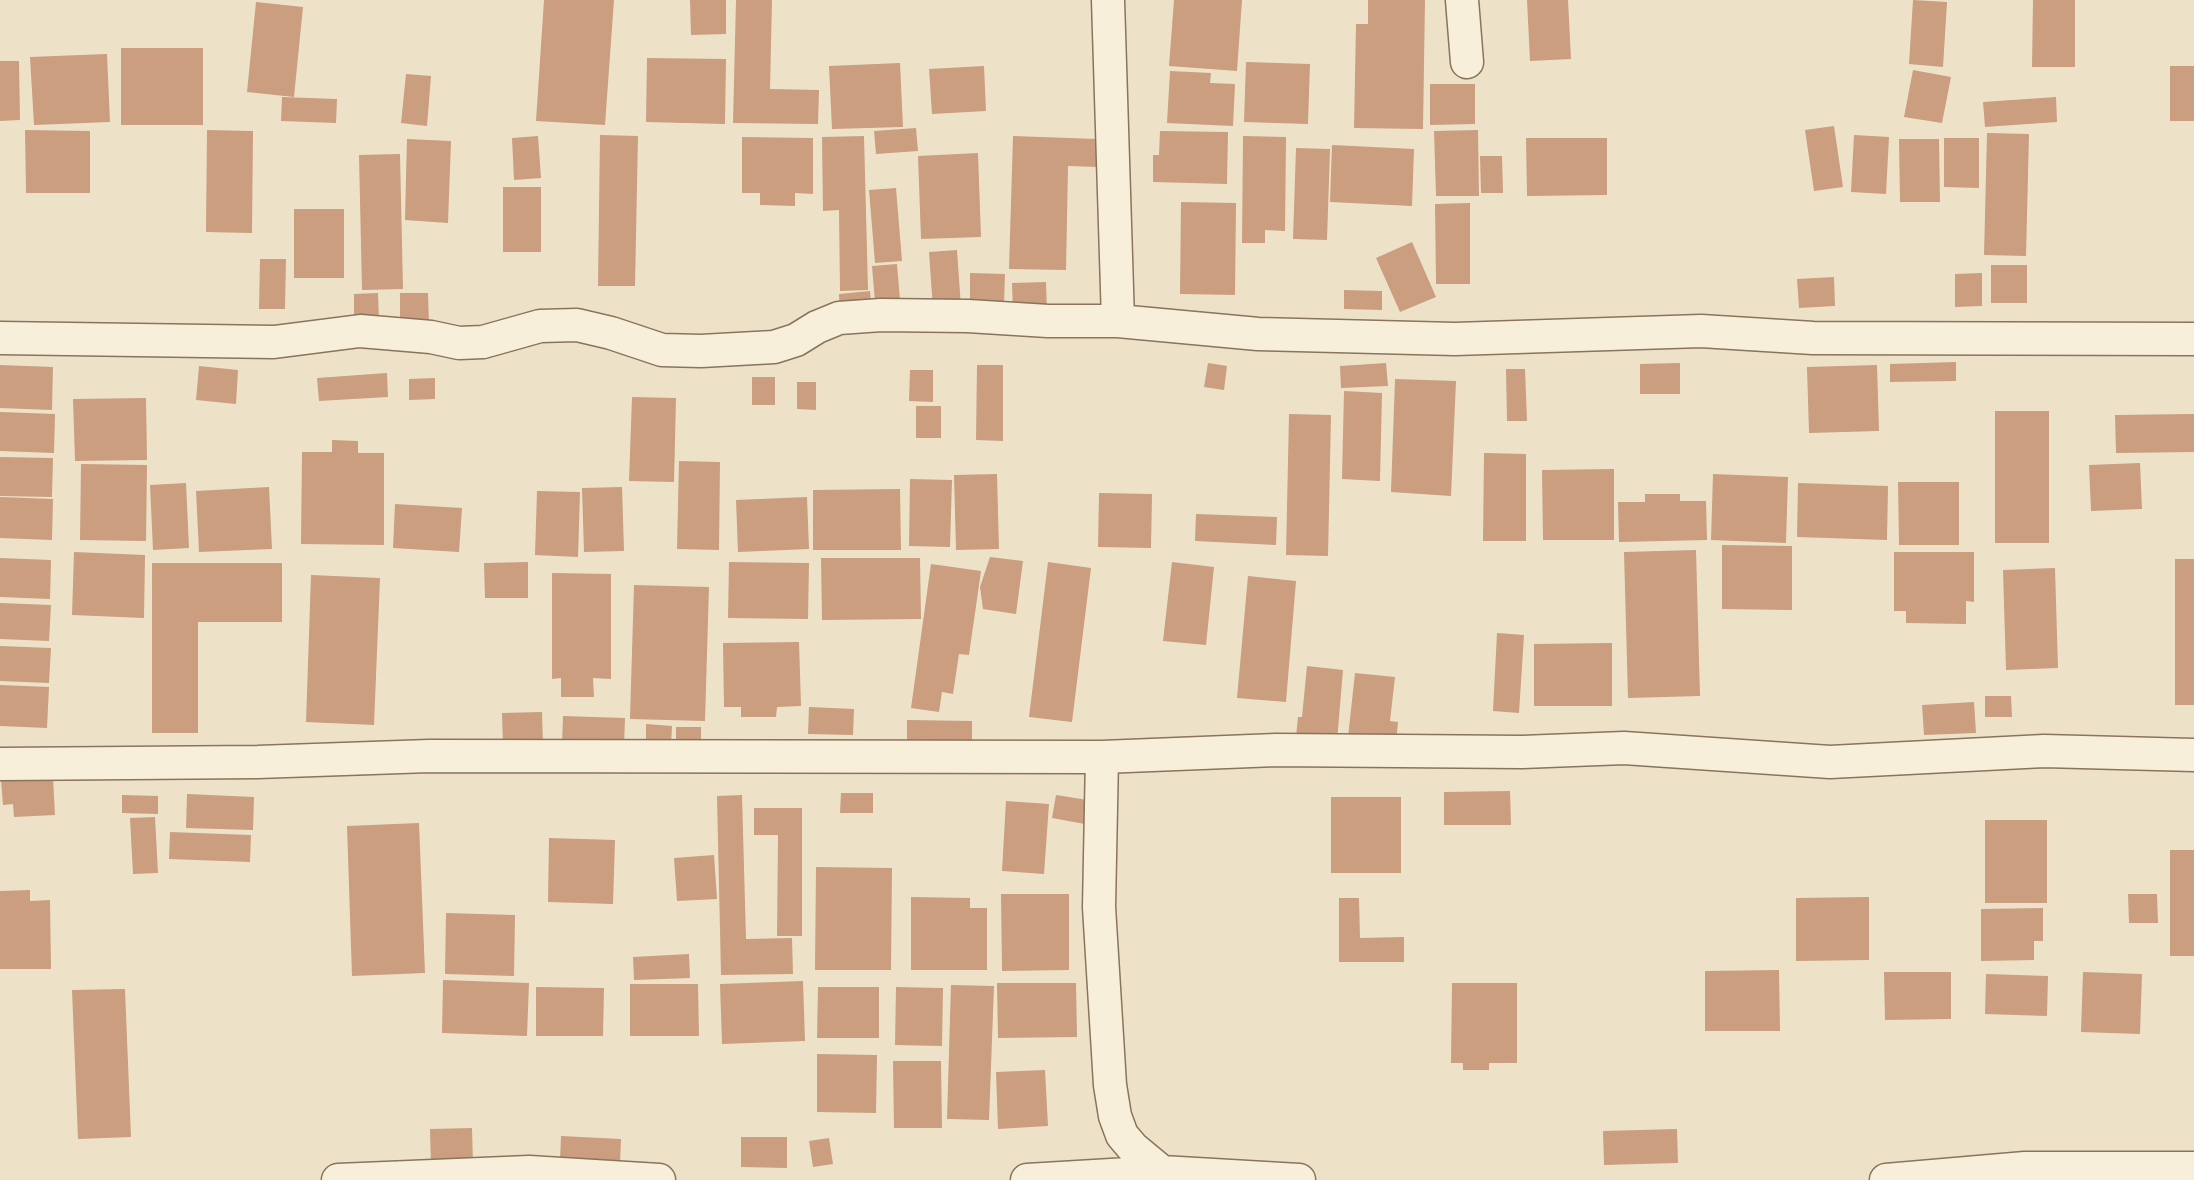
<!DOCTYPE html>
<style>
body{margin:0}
canvas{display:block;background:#ede2c8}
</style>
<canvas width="2194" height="1180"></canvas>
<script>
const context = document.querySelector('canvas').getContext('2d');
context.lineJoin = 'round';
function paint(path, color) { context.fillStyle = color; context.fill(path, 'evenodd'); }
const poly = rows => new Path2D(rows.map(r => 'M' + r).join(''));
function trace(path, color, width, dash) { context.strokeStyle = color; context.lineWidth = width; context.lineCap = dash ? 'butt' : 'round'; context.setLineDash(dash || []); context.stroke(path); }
paint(poly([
 [544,0,614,0,605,125,536,121],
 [690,0,726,0,726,34,691,35],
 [736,0,772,0,770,89,819,90,818,124,733,123],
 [1174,0,1242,0,1237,71,1169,66],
 [1368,0,1425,0,1423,129,1354,128,1356,24,1368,24],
 [1527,0,1568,0,1571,59,1530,61],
 [1913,0,1947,2,1943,67,1909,64],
 [2033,0,2075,0,2075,67,2032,67],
 [256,2,303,7,294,97,247,92],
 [121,48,203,48,203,125,121,125],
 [107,54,110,122,34,125,30,57],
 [647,58,726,59,725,124,646,122],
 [0,61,19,61,20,120,0,121],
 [1246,62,1310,64,1308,124,1244,122],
 [900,63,903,127,832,129,829,66],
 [984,66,986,111,932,114,929,69],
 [2170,66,2194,66,2194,121,2170,121],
 [1913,70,1951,77,1942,123,1904,117],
 [1170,71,1211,73,1210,83,1235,84,1233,126,1167,123],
 [406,74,431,76,427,126,401,123],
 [1430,84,1475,84,1475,124,1430,125],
 [282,97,337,99,336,123,281,121],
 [2056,97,2057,122,1985,127,1983,102],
 [1834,126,1843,187,1814,191,1805,130],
 [916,128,918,151,876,154,874,131],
 [25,130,90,131,90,193,26,193],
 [207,130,253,131,252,233,206,232],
 [1478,130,1479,196,1436,196,1434,131],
 [1160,131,1228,132,1227,184,1153,182,1153,155,1159,155],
 [1987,133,2029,134,2026,256,1984,255],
 [600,135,638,136,635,286,598,286],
 [1854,135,1889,137,1886,194,1851,192],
 [538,136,541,178,514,180,512,138],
 [864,136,868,290,840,291,839,210,823,211,822,137],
 [1013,136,1098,139,1098,167,1068,166,1066,270,1009,269],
 [1243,136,1286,137,1285,231,1265,230,1265,243,1242,243],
 [742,137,813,138,813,194,795,193,795,206,760,205,760,193,742,193],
 [1526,138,1607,138,1607,195,1527,196],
 [1944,138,1979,138,1979,188,1944,187],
 [407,139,451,141,448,223,405,220],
 [1899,139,1939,139,1940,202,1900,202],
 [1332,145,1414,149,1412,206,1330,202],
 [1296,148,1330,149,1327,240,1293,239],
 [978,153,981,237,921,239,918,156],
 [400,154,403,289,362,290,359,155],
 [1480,156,1502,156,1503,193,1481,193],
 [503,187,541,187,541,252,503,252],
 [896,188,902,261,875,263,869,190],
 [1181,202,1236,203,1235,295,1180,294],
 [1470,203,1470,284,1436,284,1435,204],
 [294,209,344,209,344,278,294,278],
 [1412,242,1436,297,1400,312,1376,258],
 [957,250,961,307,933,309,929,252],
 [260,259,286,259,285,309,259,309],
 [897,264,901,312,876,314,872,266],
 [1991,265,2027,265,2027,303,1991,303],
 [970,273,1005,274,1004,303,970,302],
 [1982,273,1982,306,1955,307,1955,274],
 [1834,277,1835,306,1799,308,1797,279],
 [1046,282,1047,312,1013,313,1012,283],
 [1344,290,1382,291,1382,310,1344,309],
 [870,291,872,313,840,315,839,294],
 [378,293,379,320,354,320,354,294],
 [400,293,428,293,429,323,400,323],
 [1956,362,1956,381,1890,382,1890,364],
 [1208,363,1227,366,1224,390,1204,387],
 [1386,363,1388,386,1341,388,1340,366],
 [1680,363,1680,394,1640,394,1640,364],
 [0,365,53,367,52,410,0,408],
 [977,365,1003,365,1003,441,976,440],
 [1877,365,1879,431,1809,433,1807,367],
 [199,366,238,370,236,404,196,400],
 [1506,369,1525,369,1527,421,1507,421],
 [910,370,933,370,933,402,909,401],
 [387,373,388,397,319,401,317,378],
 [752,377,775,377,775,405,752,405],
 [435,378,435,399,409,400,409,379],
 [1395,379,1456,381,1451,496,1391,492],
 [797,382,816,382,816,410,797,409],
 [1344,391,1382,393,1380,481,1342,479],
 [632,397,676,398,674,482,629,481],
 [146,398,147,460,75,461,73,399],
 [916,406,941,406,941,438,916,438],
 [1995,411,2049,411,2049,543,1995,543],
 [0,412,55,414,54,453,0,451],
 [1289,414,1331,415,1328,556,1286,555],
 [2194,414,2194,452,2116,453,2115,415],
 [332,440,358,441,358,453,384,453,384,545,301,544,302,452,332,452],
 [1484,453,1526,454,1526,541,1483,541],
 [0,457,53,458,52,497,0,496],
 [679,461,720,462,719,550,677,549],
 [2140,463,2142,509,2091,511,2089,465],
 [81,464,147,465,146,541,80,540],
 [1614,469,1614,540,1543,540,1542,470],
 [997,474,999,549,956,550,954,475],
 [1713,474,1788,477,1786,543,1711,540],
 [910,479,952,480,950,547,909,546],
 [1898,482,1959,482,1959,545,1899,545],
 [186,483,189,548,153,550,150,485],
 [1798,483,1888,486,1887,540,1797,537],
 [269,487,272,549,199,552,196,491],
 [622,487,624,551,584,552,582,488],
 [900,489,901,550,813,550,813,490],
 [537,491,580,492,578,557,535,555],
 [1099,493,1152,494,1151,548,1098,547],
 [1645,494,1680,494,1680,501,1706,501,1707,540,1619,542,1618,502,1645,502],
 [0,497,53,499,52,540,0,538],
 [807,497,809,549,738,552,736,500],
 [395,504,462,508,459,552,393,548],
 [1196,514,1277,517,1276,545,1195,541],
 [1722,545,1792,546,1792,610,1722,609],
 [1696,550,1700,696,1628,698,1624,552],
 [74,552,145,555,144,618,72,615],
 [1894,552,1974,552,1974,602,1966,601,1966,624,1906,623,1906,611,1894,611],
 [990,557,1023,561,1016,614,983,609,980,587],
 [0,558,51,560,50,599,0,597],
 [821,558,920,558,921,619,822,620],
 [2175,559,2194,559,2194,705,2175,705],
 [528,562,528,598,485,598,484,563],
 [729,562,809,563,808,619,728,618],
 [1048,562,1091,568,1072,722,1029,717],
 [1172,562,1214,567,1206,645,1163,641],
 [152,563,282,563,282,622,198,622,198,733,152,733],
 [931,564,981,571,969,655,959,654,953,694,942,692,939,712,911,708],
 [2055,568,2058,668,2006,670,2003,570],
 [552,573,611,574,611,679,593,678,594,697,561,697,561,678,552,679],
 [311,575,380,578,374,725,306,722],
 [1248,576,1296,581,1286,702,1237,698],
 [634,585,709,587,705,721,630,719],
 [0,603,51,605,49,641,0,639],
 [1497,633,1524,635,1519,713,1493,711],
 [799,642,801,706,777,707,776,717,741,717,741,707,724,707,723,643],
 [1612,643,1612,706,1534,706,1534,644],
 [0,646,51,648,49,683,0,681],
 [1307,666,1343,670,1337,741,1296,737,1298,717,1302,717],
 [1355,673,1395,677,1390,721,1398,722,1396,743,1348,737],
 [0,685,49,687,47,728,0,726],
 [1985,696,2011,696,2012,717,1985,717],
 [1974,702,1976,733,1924,735,1922,705],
 [809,707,854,709,853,735,808,734],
 [542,712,543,745,503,746,502,713],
 [563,716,625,718,624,746,562,744],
 [907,720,972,721,972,748,907,747],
 [646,724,672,726,671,746,646,745],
 [676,727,701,727,701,743,676,743],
 [53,778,55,815,14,817,13,804,3,805,1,780],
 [1510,791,1511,825,1444,825,1444,792],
 [841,793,873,793,873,813,840,813],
 [187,794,254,797,253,830,186,828],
 [122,795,158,796,158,814,122,813],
 [742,795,746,939,792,938,793,974,721,975,717,796],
 [1056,795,1094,801,1090,825,1052,818],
 [1331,797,1401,797,1401,873,1331,873],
 [1006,801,1049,804,1044,874,1002,871],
 [754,808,802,808,802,936,777,936,778,835,754,835],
 [155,817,158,873,133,874,130,818],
 [1985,820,2047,820,2047,903,1985,903],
 [419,823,425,973,352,976,347,826],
 [170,832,251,835,250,862,169,859],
 [549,838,615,840,613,904,548,902],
 [2170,850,2194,850,2194,956,2170,956],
 [714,855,717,899,677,901,674,858],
 [816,867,892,868,891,970,815,970],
 [30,890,30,901,50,900,51,969,0,969,0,891],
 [1001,894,1069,894,1069,970,1002,971],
 [2128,894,2157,894,2158,923,2129,923],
 [911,897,970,898,970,908,987,908,987,970,911,970],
 [1869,897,1869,960,1796,961,1796,898],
 [1339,898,1359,898,1360,938,1404,937,1404,962,1339,962],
 [2043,908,2043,941,2034,941,2034,960,1981,961,1981,909],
 [446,913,515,915,514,976,445,974],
 [689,954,690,978,634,980,633,957],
 [1779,970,1780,1031,1705,1031,1705,971],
 [1884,972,1951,972,1951,1019,1885,1020],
 [2083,972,2142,974,2140,1034,2081,1032],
 [1986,974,2048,976,2047,1016,1985,1014],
 [443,980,529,983,527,1036,442,1033],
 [803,981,805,1041,722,1044,720,984],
 [997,983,1076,983,1077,1037,998,1038],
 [1452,983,1517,983,1517,1063,1489,1063,1489,1070,1463,1070,1463,1063,1451,1063],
 [630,984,698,984,699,1036,630,1036],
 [951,985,994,986,989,1120,947,1119],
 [536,987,604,988,603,1036,536,1036],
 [818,987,879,987,879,1038,817,1038],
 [896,987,943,988,942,1046,895,1045],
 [125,989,131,1137,78,1139,72,990],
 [817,1054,877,1055,876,1113,817,1112],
 [893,1061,941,1061,942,1128,894,1128],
 [1045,1070,1048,1126,998,1129,996,1072],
 [472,1128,473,1164,431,1166,430,1129],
 [1677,1129,1678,1163,1604,1165,1603,1131],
 [561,1136,621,1139,620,1164,560,1161],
 [741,1137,787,1137,787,1168,741,1167],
 [829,1138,833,1164,813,1167,809,1141]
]), '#ca9e7f');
const street = poly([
 [1108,0,1118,321],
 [1462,0,1467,62],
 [0,338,274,342,360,331,431,337,459,343,483,342,540,326,577,325,611,333,662,350,701,351,774,347,796,340,817,327,839,318,881,315,968,316,1048,321,1118,321,1258,334,1455,339,1701,331,1813,338,2194,339],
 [1102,757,1099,907,1110,1085,1115,1116,1122,1135,1133,1148,1162,1172],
 [0,764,258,762,429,756,1102,757,1276,750,1522,752,1624,748,1830,762,2044,751,2194,755],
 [338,1180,529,1172,659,1180],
 [1027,1180,1162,1172,1299,1180],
 [1886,1180,2025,1168,2194,1168]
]);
trace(street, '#89745d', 35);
trace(street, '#f8efdb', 32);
</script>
